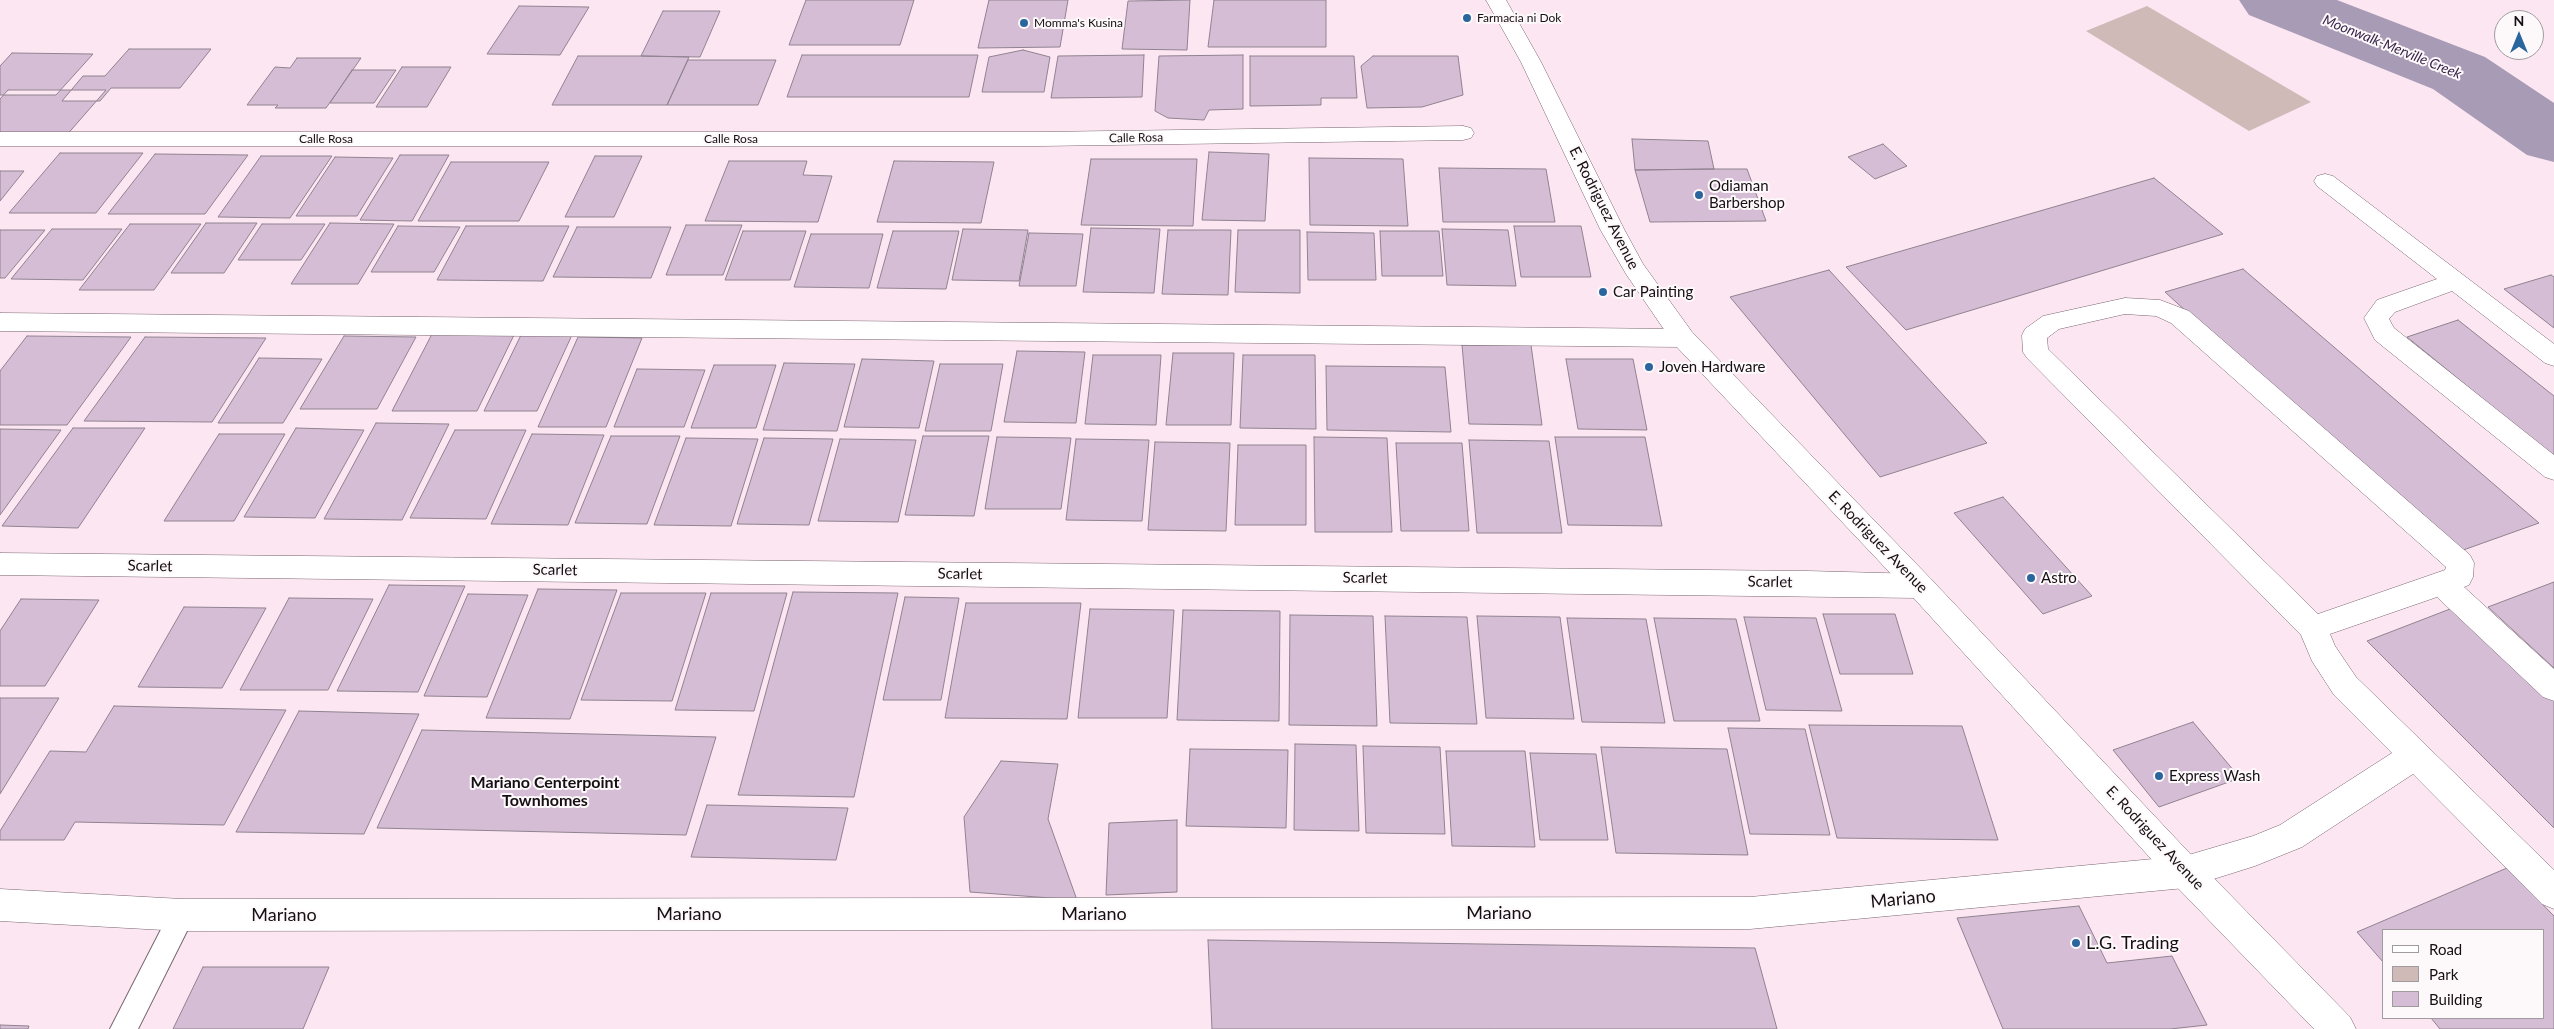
<!DOCTYPE html>
<style>
body{margin:0}
#map{position:relative;width:2554px;height:1029px;overflow:hidden;background:#fce6f1;font-family:Lato,sans-serif}
canvas{display:block}
.legend{position:absolute;left:2382px;top:929px;width:162px;height:90px;box-sizing:border-box;background:#fdf9fb;border:1px solid #a09b9e;margin:0;padding:6px 9px;list-style:none;font-size:15px;color:#150e12}
.legend li{display:flex;align-items:center;gap:10px;height:25px}
.legend b{width:25px;border:1px solid #a09b9e}
.north{position:absolute;left:2494px;top:10px;width:50px;height:50px;box-sizing:border-box;background:#fdf9fb;border:1px solid #a09b9e;border-radius:50%;rotate:0deg;font-size:14px;font-weight:700;line-height:20px;text-align:center;color:#150e12}
.north::after{content:'';display:block;margin:auto;width:18px;height:22px;background:#2a669d;clip-path:polygon(50% 0,100% 100%,50% 72%,0 100%)}
</style>
<div id="map">
<canvas width="2554" height="1029"></canvas>
<ul class="legend">
<li><b style="height:6px;background:#fff"></b>Road</li>
<li><b style="height:14px;background:#d0bab8"></b>Park</li>
<li><b style="height:14px;background:#d5bed5"></b>Building</li>
</ul>
<div class="north">N</div>
</div>
<script>
const context = document.querySelector('canvas').getContext('2d');
context.lineJoin = 'round';
function paint(path, color) { context.fillStyle = color; context.fill(path, 'evenodd'); }
const poly = rows => new Path2D(rows.map(r => 'M' + r).join(''));
function trace(path, color, width, dash) { context.strokeStyle = color; context.lineWidth = width; context.lineCap = dash ? 'butt' : 'round'; context.setLineDash(dash || []); context.stroke(path); }
function label(font, color, halo, rows, align = 'center') {
  context.font = font + ' Lato,sans-serif'; context.lineWidth = 4; context.setLineDash([]); context.textBaseline = 'middle'; context.strokeStyle = halo; context.fillStyle = color; for (const [text, x, y, turn = 0] of rows) {
    context.save(); context.translate(x, y); context.rotate((+turn || 0) * Math.PI / 180); context.textAlign = isNaN(turn) ? turn : align; if (halo) context.strokeText(text, 0, 0); context.fillText(text, 0, 0); context.restore();
  }
}
paint(poly([
 [2147,6,2311,102,2249,131,2086,31]
]), '#d0bab8');
paint(poly([
 [2239,0,2337,0,2485,57,2554,103,2554,162,2527,155,2433,89,2249,15,2239,0]
]), '#a89bb5');
const building = poly([
 [806,0,914,0,900,45,789,45,806,0],
 [989,0,1068,0,1060,47,978,48,989,0],
 [1190,0,1187,50,1122,49,1128,1,1190,0],
 [1214,0,1326,0,1326,47,1208,47,1214,0],
 [519,6,589,7,560,55,487,54,519,6],
 [663,11,720,11,700,57,641,56,663,11],
 [129,49,211,49,180,88,111,88,100,101,62,101,83,76,105,76,129,49],
 [1023,50,1050,57,1044,92,982,92,989,57,1023,50],
 [12,53,93,54,56,95,0,95,0,66,12,53],
 [802,55,978,55,969,97,787,97,802,55],
 [1144,55,1142,97,1051,98,1058,56,1144,55],
 [1243,55,1243,109,1209,110,1204,120,1168,118,1155,111,1159,56,1243,55],
 [578,56,641,56,689,57,667,105,552,105,578,56],
 [1250,56,1354,56,1357,98,1321,98,1321,105,1250,106,1250,56],
 [1373,56,1458,56,1463,95,1422,107,1367,108,1361,66,1373,56],
 [297,58,361,58,326,108,275,108,278,105,247,105,275,67,290,68,297,58],
 [688,60,776,60,758,105,667,105,688,60],
 [402,67,451,67,427,107,376,107,402,67],
 [352,70,396,70,374,103,330,103,352,70],
 [8,90,106,90,65,137,0,137,0,99,8,90],
 [1632,139,1708,141,1714,169,1635,170,1632,139],
 [1883,144,1907,166,1875,179,1848,157,1883,144],
 [1209,152,1269,154,1265,221,1202,220,1209,152],
 [60,153,143,153,96,213,9,213,60,153],
 [155,154,248,155,205,214,108,214,155,154],
 [400,155,449,155,412,221,360,220,400,155],
 [261,156,332,156,290,218,218,217,261,156],
 [595,156,642,156,614,217,565,217,595,156],
 [335,157,393,158,357,216,296,216,335,157],
 [1309,158,1403,159,1408,226,1310,225,1309,158],
 [1091,159,1197,159,1193,226,1081,225,1091,159],
 [729,161,807,161,803,175,832,176,818,222,705,221,729,161],
 [894,161,994,162,981,223,877,222,894,161],
 [451,162,549,162,519,221,418,221,451,162],
 [1439,168,1546,169,1555,222,1443,222,1439,168],
 [1714,169,1747,169,1766,221,1650,222,1635,170,1714,169],
 [0,171,24,171,0,201,0,171],
 [2154,178,2223,234,1906,330,1846,267,2154,178],
 [206,223,257,223,224,273,171,273,206,223],
 [330,223,394,224,358,284,291,284,330,223],
 [130,224,201,224,154,290,79,290,130,224],
 [262,224,325,224,301,260,238,260,262,224],
 [686,225,742,225,723,275,666,275,686,225],
 [398,226,460,227,434,272,371,272,398,226],
 [466,226,569,226,543,281,437,280,466,226],
 [1514,226,1581,226,1591,277,1521,277,1514,226],
 [577,227,671,227,651,278,553,277,577,227],
 [1091,228,1160,229,1154,293,1083,292,1091,228],
 [52,229,122,229,83,280,11,279,52,229],
 [963,229,1028,230,1019,281,952,280,963,229],
 [1442,229,1508,230,1516,286,1447,285,1442,229],
 [0,230,45,230,5,278,0,278,0,230],
 [1168,230,1231,230,1228,295,1162,294,1168,230],
 [1238,230,1300,230,1300,293,1235,292,1238,230],
 [743,231,806,231,790,280,725,280,743,231],
 [893,231,959,231,946,289,877,288,893,231],
 [1380,231,1439,231,1443,276,1382,276,1380,231],
 [1307,232,1374,233,1376,280,1308,280,1307,232],
 [1029,233,1083,234,1076,286,1019,286,1029,233],
 [811,234,883,234,869,288,794,287,811,234],
 [2243,269,2539,523,2452,554,2165,292,2243,269],
 [1829,270,1987,443,1880,477,1730,297,1829,270],
 [2551,275,2554,277,2554,328,2504,289,2551,275],
 [2458,320,2554,396,2554,457,2407,337,2458,320],
 [432,334,514,335,477,411,392,411,432,334],
 [521,335,572,335,537,411,484,411,521,335],
 [27,336,131,337,67,425,0,425,0,371,27,336],
 [344,336,416,337,377,409,300,409,344,336],
 [145,337,266,338,212,422,84,421,145,337],
 [578,337,642,338,606,427,538,427,578,337],
 [1462,345,1531,345,1542,425,1469,424,1462,345],
 [1017,351,1085,352,1076,423,1004,422,1017,351],
 [1173,353,1234,353,1231,425,1166,425,1173,353],
 [1093,355,1161,355,1156,425,1085,424,1093,355],
 [1243,355,1315,355,1316,429,1240,428,1243,355],
 [259,358,322,359,283,423,218,423,259,358],
 [862,359,934,361,919,428,844,427,862,359],
 [1566,359,1633,359,1647,430,1578,429,1566,359],
 [784,363,855,364,837,431,763,430,784,363],
 [940,364,1003,364,991,431,925,431,940,364],
 [714,365,776,365,756,428,691,428,714,365],
 [1326,366,1445,367,1451,432,1327,430,1326,366],
 [637,369,705,370,684,427,614,427,637,369],
 [376,423,449,424,402,520,324,519,376,423],
 [73,428,145,428,78,528,2,526,73,428],
 [296,428,364,430,315,518,244,517,296,428],
 [0,429,61,430,0,515,0,429],
 [455,430,526,430,486,519,410,518,455,430],
 [219,434,285,434,234,521,164,521,219,434],
 [532,434,604,435,568,525,491,524,532,434],
 [611,436,680,436,647,524,575,523,611,436],
 [923,436,989,436,974,516,905,515,923,436],
 [997,437,1071,438,1061,509,985,509,997,437],
 [1314,437,1387,438,1392,532,1315,532,1314,437],
 [1555,437,1645,437,1662,526,1568,525,1555,437],
 [686,438,758,439,731,526,654,525,686,438],
 [764,438,833,439,809,525,737,524,764,438],
 [840,439,916,440,898,522,818,521,840,439],
 [1076,439,1149,440,1142,521,1066,520,1076,439],
 [1469,440,1549,441,1562,533,1477,533,1469,440],
 [1155,442,1230,443,1226,531,1148,530,1155,442],
 [1396,443,1462,443,1469,531,1401,531,1396,443],
 [1238,445,1306,445,1306,525,1235,525,1238,445],
 [2003,497,2092,596,2043,614,1954,513,2003,497],
 [2554,582,2554,668,2488,607,2554,582],
 [389,585,465,586,418,692,337,691,389,585],
 [538,589,617,590,570,719,486,718,538,589],
 [793,592,898,593,854,797,738,795,793,592],
 [621,593,706,593,672,701,581,700,621,593],
 [711,593,787,593,754,711,675,710,711,593],
 [468,594,528,595,487,697,424,696,468,594],
 [905,597,959,598,941,700,883,700,905,597],
 [289,598,373,599,328,690,240,690,289,598],
 [21,599,99,600,45,686,0,686,0,631,21,599],
 [966,603,1081,603,1067,719,945,718,966,603],
 [2463,604,2554,689,2554,828,2367,641,2463,604],
 [184,607,266,608,222,688,138,687,184,607],
 [1090,609,1174,610,1167,718,1078,718,1090,609],
 [1183,610,1280,611,1279,721,1177,720,1183,610],
 [1823,614,1895,614,1913,674,1840,674,1823,614],
 [1290,615,1373,616,1377,726,1289,725,1290,615],
 [1385,616,1467,617,1477,724,1390,723,1385,616],
 [1477,616,1560,617,1574,719,1486,718,1477,616],
 [1744,617,1816,618,1842,711,1766,710,1744,617],
 [1567,618,1646,619,1665,723,1582,722,1567,618],
 [1654,618,1736,619,1760,721,1674,721,1654,618],
 [0,698,59,698,0,794,0,698],
 [114,706,286,710,224,825,75,822,64,840,0,840,0,831,50,751,86,752,114,706],
 [299,711,419,714,364,834,236,832,299,711],
 [2193,722,2240,778,2159,807,2113,750,2193,722],
 [1809,725,1962,726,1998,840,1837,838,1809,725],
 [1728,728,1805,729,1830,835,1750,834,1728,728],
 [422,730,716,737,686,835,377,828,422,730],
 [1295,744,1356,745,1359,831,1294,830,1295,744],
 [1363,746,1440,747,1445,834,1366,833,1363,746],
 [1601,747,1727,749,1748,855,1616,853,1601,747],
 [1190,749,1288,750,1286,828,1186,826,1190,749],
 [1446,751,1525,751,1535,847,1452,846,1446,751],
 [1530,753,1596,754,1608,840,1540,840,1530,753],
 [1001,761,1058,764,1048,819,1077,900,970,892,964,817,1001,761],
 [707,805,848,808,836,860,691,857,707,805],
 [1177,820,1177,892,1106,895,1109,823,1177,820],
 [2507,868,2554,916,2554,1029,2440,1029,2431,1018,2543,1018,2543,930,2383,930,2383,962,2357,932,2507,868],
 [2079,906,2107,963,2172,956,2207,1025,2170,1029,2003,1029,1957,918,2079,906],
 [1208,940,1755,948,1777,1029,1212,1029,1208,940],
 [203,967,329,967,303,1029,173,1029,203,967],
 [0,1025,29,1026,28,1029,0,1029,0,1025]
]);
paint(building, '#d5bed5');
trace(building, '#908290', 1);
const service = poly([
 [182,902,191,906,195,915,138,1029,110,1029,173,906,182,902]
]);
const minor = poly([
 [1463,126,1471,128,1474,133,1471,138,1463,140,1040,146,0,146,0,132,1040,132,1463,126],
 [2325,174,2333,176,2554,344,2554,366,2545,363,2452,291,2395,312,2389,319,2394,328,2554,455,2554,480,2545,477,2375,340,2364,318,2377,300,2437,279,2317,186,2314,181,2317,176,2325,174],
 [2125,298,2160,300,2189,311,2470,555,2474,563,2473,577,2469,585,2464,587,2554,669,2554,701,2543,697,2437,597,2330,634,2335,646,2356,677,2554,870,2554,909,2542,904,2413,774,2302,847,2255,866,2185,888,1750,929,182,931,0,921,0,889,182,899,1750,897,2185,856,2253,836,2280,825,2392,753,2334,695,2312,661,2301,635,2027,358,2023,352,2022,335,2025,329,2043,316,2125,298],
 [2125,314,2156,316,2171,323,2446,567,2445,570,2318,614,2048,349,2047,338,2059,329,2125,314],
 [0,313,1683,329,1692,332,1695,338,1692,344,1683,347,0,331,0,313],
 [0,553,1807,571,1920,574,1930,578,1934,586,1930,594,1920,598,0,575,0,553]
]);
const secondary = poly([
 [1486,0,1506,0,1541,62,1624,229,1643,264,1692,332,1930,578,2197,861,2350,1017,2356,1029,2314,1029,2173,883,1910,594,1674,344,1626,274,1600,229,1521,62,1486,0]
]);
trace(service, '#78666f', 2);
trace(minor, '#78666f', 1);
trace(secondary, '#78666f', 1);
paint(service, '#fff');
paint(minor, '#fff');
paint(secondary, '#fff');
for (const [x, y, r, color] of [
 [1467,18,5,"#2a669d"],
 [1024,23,5,"#2a669d"],
 [1699,195,5,"#2a669d"],
 [1603,292,5,"#2a669d"],
 [1649,367,5,"#2a669d"],
 [2031,578,5,"#2a669d"],
 [2159,776,5,"#2a669d"],
 [2076,943,5,"#2a669d"]
]) { const dot = new Path2D(); dot.arc(x, y, r, 0, 2 * Math.PI); context.fillStyle = color; context.fill(dot); trace(dot, '#fdf9fb', 2); }
label('12px', '#150e12', '#fdf9fb', [
 ["Farmacia ni Dok",1477,18],
 ["Momma's Kusina",1034,23]
], 'left');
label('12px', '#150e12', '#fdf9fb', [
 ["Calle Rosa",1136,138,-1],
 ["Calle Rosa",326,139],
 ["Calle Rosa",731,139]
]);
label('italic 14px', '#372349', '#fdf9fb', [
 ["Moonwalk-Merville Creek",2392,47,22]
]);
label('15px', '#150e12', '#fdf9fb', [
 ["Odiaman",1709,186],
 ["Barbershop",1709,203],
 ["Car Painting",1613,292],
 ["Joven Hardware",1659,367],
 ["Astro",2041,578],
 ["Express Wash",2169,776]
], 'left');
label('15px', '#150e12', '#fdf9fb', [
 ["E. Rodriguez Avenue",1604,208,63],
 ["E. Rodriguez Avenue",1878,542,46],
 ["Scarlet",150,566,1],
 ["Scarlet",555,570,1],
 ["Scarlet",960,574,1],
 ["Scarlet",1365,578,1],
 ["Scarlet",1770,582,1],
 ["E. Rodriguez Avenue",2155,838,47]
]);
label('bold 16px', '#150e12', '#fdf9fb', [
 ["Mariano Centerpoint",545,783],
 ["Townhomes",545,801]
]);
label('18px', '#150e12', '#fdf9fb', [
 ["Mariano",1903,899,-5],
 ["Mariano",1499,913],
 ["Mariano",689,914],
 ["Mariano",1094,914],
 ["Mariano",284,915]
]);
label('18px', '#150e12', '#fdf9fb', [
 ["L.G. Trading",2086,943]
], 'left');
</script>
